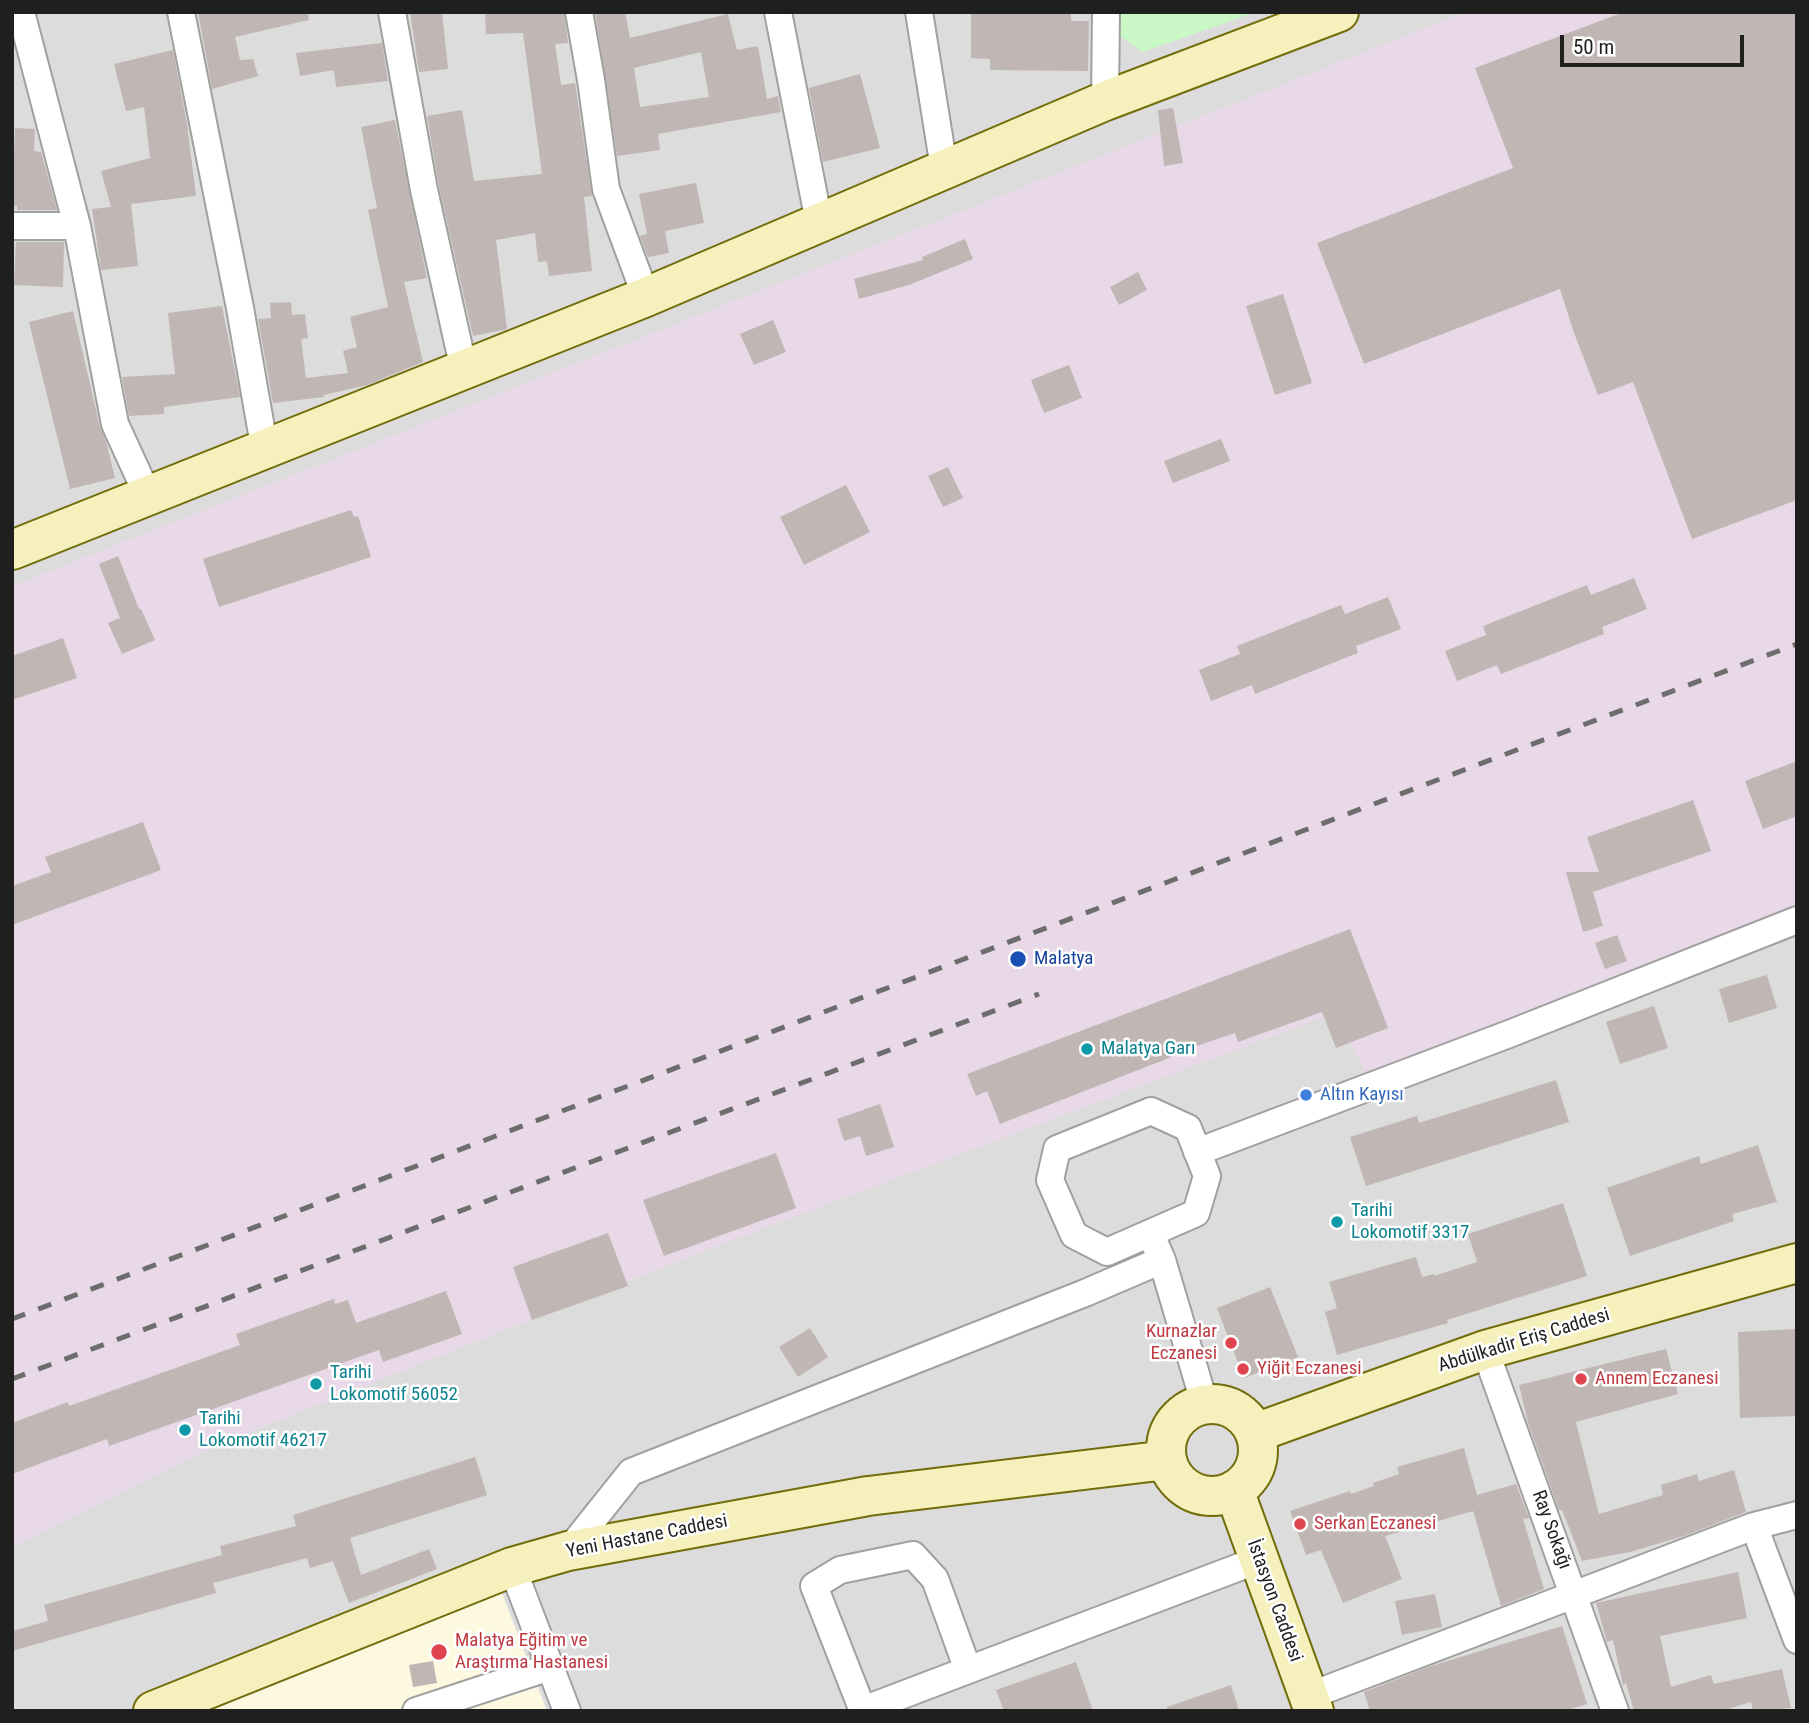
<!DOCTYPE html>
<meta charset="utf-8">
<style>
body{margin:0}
#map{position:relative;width:1809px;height:1723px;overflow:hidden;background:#efebe6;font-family:"Roboto Condensed",sans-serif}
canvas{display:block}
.frame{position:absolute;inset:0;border:14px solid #1f1f1f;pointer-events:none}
.scale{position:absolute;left:1560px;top:35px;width:184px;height:32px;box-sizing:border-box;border:4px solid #1f1f1f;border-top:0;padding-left:9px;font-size:21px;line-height:24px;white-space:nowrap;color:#1f1f1f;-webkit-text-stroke:5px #fff;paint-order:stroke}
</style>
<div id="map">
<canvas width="1809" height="1723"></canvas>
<div class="frame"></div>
<div class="scale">50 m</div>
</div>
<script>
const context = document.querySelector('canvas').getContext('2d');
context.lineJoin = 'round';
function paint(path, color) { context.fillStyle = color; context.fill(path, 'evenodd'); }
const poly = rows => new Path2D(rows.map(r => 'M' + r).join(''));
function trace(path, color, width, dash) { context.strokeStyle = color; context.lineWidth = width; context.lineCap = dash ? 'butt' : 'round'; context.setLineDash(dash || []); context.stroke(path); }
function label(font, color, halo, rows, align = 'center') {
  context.font = font + ' "Roboto Condensed",sans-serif'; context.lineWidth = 5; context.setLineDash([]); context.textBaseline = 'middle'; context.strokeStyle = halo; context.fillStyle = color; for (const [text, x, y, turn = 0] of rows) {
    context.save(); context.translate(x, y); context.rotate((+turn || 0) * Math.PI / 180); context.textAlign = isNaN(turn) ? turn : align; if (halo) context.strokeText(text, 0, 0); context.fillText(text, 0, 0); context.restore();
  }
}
paint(poly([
 [12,12,1797,12,1797,1711,12,1711]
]), '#dddcdc');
paint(poly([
 [1466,12,1797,12,1797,929,1372,1084,1334,1013,709,1249,215,1446,12,1547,12,586]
]), '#e8d8e8');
paint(poly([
 [502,1593,547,1711,205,1711]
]), '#fdf9e1');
paint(poly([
 [1115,12,1256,12,1143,52,1113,31]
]), '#c9f7c5');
paint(poly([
 [198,12,308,12,309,20,235,37,240,60,253,59,258,76,212,89],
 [410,12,442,12,448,69,419,72],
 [564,12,568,43,555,44,561,85,575,83,592,196,584,197,592,271,549,276,547,261,538,262,535,233,496,240,507,329,473,336,439,187,427,116,462,110,474,181,542,174,523,33,486,34,485,13],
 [595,12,625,12,630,38,728,14,737,50,758,46,767,99,778,96,781,112,658,134,660,150,617,156],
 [701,52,709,97,640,107,634,68],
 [971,12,1071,12,1071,21,1089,21,1088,71,990,70,990,59,971,58],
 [1624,12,1797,12,1797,500,1692,539,1633,382,1598,395,1574,333,1560,289,1364,364,1317,243,1513,168,1475,68],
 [382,43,388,81,336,87,334,70,300,76,296,53],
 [173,50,187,124,196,196,131,204,138,266,101,270,92,209,111,207,101,171,150,158,144,107,126,111,114,64],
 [860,74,880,148,823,162,809,88],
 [1173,108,1183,163,1164,166,1158,110],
 [395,120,427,278,404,282,423,362,367,385,324,395,324,397,273,403,258,319,271,318,270,303,291,302,292,315,305,314,308,338,301,339,306,378,348,373,343,351,357,347,350,317,388,307,368,210,377,208,361,127],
 [15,128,35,129,34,151,41,152,57,210,17,210,17,206,12,206],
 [696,183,704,223,665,231,669,253,648,257,640,236,647,234,639,194],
 [965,239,973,259,909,285,859,299,854,279,923,260,922,257],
 [16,242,64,242,63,287,14,285],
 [1138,272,1147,290,1119,305,1110,287],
 [1283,294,1312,383,1275,395,1246,306],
 [222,306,240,397,164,407,164,414,129,416,122,377,175,374,168,313],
 [73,311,100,427,106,441,115,478,70,489,29,322],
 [773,320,786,352,754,365,740,334],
 [1069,365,1082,398,1044,413,1031,380],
 [1221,439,1230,461,1173,483,1164,461],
 [948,467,963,498,943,507,928,476],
 [846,485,870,532,804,565,780,517],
 [351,510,354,517,358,516,371,557,219,607,203,559],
 [118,556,139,609,141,609,155,640,122,654,108,623,120,618,99,564],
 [1634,578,1647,609,1602,627,1604,634,1501,674,1497,665,1457,681,1445,651,1486,635,1483,626,1587,585,1591,595],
 [1388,597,1401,629,1356,646,1358,653,1255,694,1252,685,1211,701,1199,670,1240,654,1237,646,1341,605,1345,614],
 [63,638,77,678,12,700,12,656],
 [1797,761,1797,816,1763,829,1745,781],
 [1693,800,1711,851,1593,892,1603,926,1583,932,1566,872,1599,872,1587,837],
 [143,822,161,870,12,925,12,886,51,872,45,857],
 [1350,929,1388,1028,1336,1048,1322,1012,1238,1042,1235,1033,1173,1054,1174,1056,1000,1124,987,1091,976,1096,967,1074],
 [1617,935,1627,961,1605,969,1595,943],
 [1767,975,1777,1008,1729,1023,1719,989],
 [1654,1006,1668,1048,1620,1064,1606,1022],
 [1556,1080,1569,1122,1366,1186,1350,1137,1417,1116,1419,1123],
 [880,1104,894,1147,866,1156,860,1136,844,1141,837,1119],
 [1758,1145,1777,1202,1732,1214,1734,1221,1630,1256,1607,1188,1699,1156,1701,1164],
 [776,1153,796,1208,664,1256,643,1200],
 [1563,1203,1587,1276,1447,1320,1448,1323,1337,1355,1325,1312,1337,1308,1329,1282,1416,1257,1422,1277,1434,1274,1434,1276,1477,1262,1468,1234],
 [608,1233,628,1286,532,1320,513,1267],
 [1270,1287,1298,1357,1244,1378,1217,1308],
 [446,1291,462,1334,383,1362,379,1350,109,1446,107,1439,12,1474,12,1423,68,1402,69,1406,240,1345,236,1334,334,1299,335,1304,348,1300,356,1323],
 [810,1328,828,1357,798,1377,779,1347],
 [1797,1329,1797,1416,1740,1418,1738,1332],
 [1666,1349,1678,1394,1576,1422,1599,1514,1663,1495,1661,1485,1697,1474,1699,1481,1734,1470,1746,1512,1684,1536,1630,1552,1582,1561,1562,1510,1559,1510,1528,1423,1519,1385],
 [1464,1448,1477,1495,1516,1484,1529,1518,1523,1519,1544,1589,1501,1606,1473,1511,1385,1536,1402,1579,1343,1603,1321,1550,1306,1555,1290,1511,1350,1491,1351,1494,1374,1486,1373,1483,1399,1474,1397,1467],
 [475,1457,487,1495,350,1538,361,1575,429,1549,437,1569,349,1603,333,1561,310,1568,307,1558,213,1583,216,1593,12,1651,12,1631,48,1621,44,1605,222,1555,220,1546,296,1526,293,1515],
 [1738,1572,1747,1618,1660,1636,1671,1687,1711,1675,1714,1684,1782,1669,1791,1708,1753,1711,1751,1702,1721,1711,1634,1711,1626,1683,1623,1685,1613,1640,1607,1642,1596,1603],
 [1435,1594,1442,1627,1402,1635,1395,1601],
 [1562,1626,1587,1704,1564,1711,1370,1711,1364,1692,1428,1667],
 [433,1661,437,1683,413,1687,409,1665],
 [1076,1662,1093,1711,1004,1711,996,1690],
 [1231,1685,1239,1711,1167,1711,1167,1707]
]), '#c0b6b3');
const street = poly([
 [21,12,77,226],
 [181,12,240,308,265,451],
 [392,12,424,190,464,370],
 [579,12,591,80,606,189,646,297],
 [778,12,819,222],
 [919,12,944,168],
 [1105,101,1106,12],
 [12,226,77,226,115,424,148,496],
 [1151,1111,1188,1128,1207,1176,1196,1213,1107,1252,1074,1235,1050,1180,1057,1149,1151,1111],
 [1197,1152,1509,1034,1797,920],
 [1155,1244,1162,1260,1205,1405],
 [1485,1350,1615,1711],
 [1754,1526,1797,1640],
 [568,1551,631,1472,1085,1293,1162,1260],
 [512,1567,567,1711],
 [1309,1696,1754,1526,1797,1515],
 [863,1710,968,1670],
 [416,1711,550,1667],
 [863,1711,814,1586,840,1570,913,1555,935,1579,968,1670,1258,1560]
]);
const secondary = poly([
 [12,550,646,297,1105,101,1339,12],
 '1166 1450a46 46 0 1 1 92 0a46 46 0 1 1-92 0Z',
 [1255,1433,1485,1350,1797,1263],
 [1234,1490,1314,1711],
 [153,1711,512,1567,568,1551,868,1496,1167,1460]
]);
trace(street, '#a0a0a0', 30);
trace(secondary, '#726d0a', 42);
trace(street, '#fff', 26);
trace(secondary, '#f6f0bd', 38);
trace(poly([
 [12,1319,1797,644],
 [12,1379,1039,994]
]), '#6d6d6d', 5, [14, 14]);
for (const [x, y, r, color] of [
 [1018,959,9,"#1a4fb4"],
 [1087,1049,7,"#0f9aa8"],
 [1306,1095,7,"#3f7fe0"],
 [1337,1222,7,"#0f9aa8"],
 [1231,1343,7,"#e0444e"],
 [1243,1369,7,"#e0444e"],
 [1581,1379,7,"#e0444e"],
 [316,1384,7,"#0f9aa8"],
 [185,1430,7,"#0f9aa8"],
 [1300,1524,7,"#e0444e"],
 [439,1652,9,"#e0444e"]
]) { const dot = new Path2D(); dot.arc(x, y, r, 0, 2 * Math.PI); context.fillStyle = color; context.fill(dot); trace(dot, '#fff', 2.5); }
label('19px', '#164399', '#fff', [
 ["Malatya",1034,959]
], 'left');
label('19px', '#0d838f', '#fff', [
 ["Malatya Garı",1101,1049],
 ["Tarihi",1351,1211],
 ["Lokomotif 3317",1351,1233],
 ["Tarihi",330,1373],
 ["Lokomotif 56052",330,1395],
 ["Tarihi",199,1419],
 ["Lokomotif 46217",199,1441]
], 'left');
label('19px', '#366cbe', '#fff', [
 ["Altın Kayısı",1320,1095]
], 'left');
label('19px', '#be3a42', '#fff', [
 ["Kurnazlar",1217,1332,"right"],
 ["Eczanesi",1217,1354,"right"],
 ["Yiğit Eczanesi",1257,1369],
 ["Annem Eczanesi",1595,1379],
 ["Serkan Eczanesi",1314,1524],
 ["Malatya Eğitim ve",455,1641],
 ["Araştırma Hastanesi",455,1663]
], 'left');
label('19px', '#1f1f1f', '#fff', [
 ["Abdülkadir Eriş Caddesi",1524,1341,-17],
 ["Ray Sokağı",1551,1530,70],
 ["Yeni Hastane Caddesi",647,1537,-11],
 ["İstasyon Caddesi",1274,1601,70]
]);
</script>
